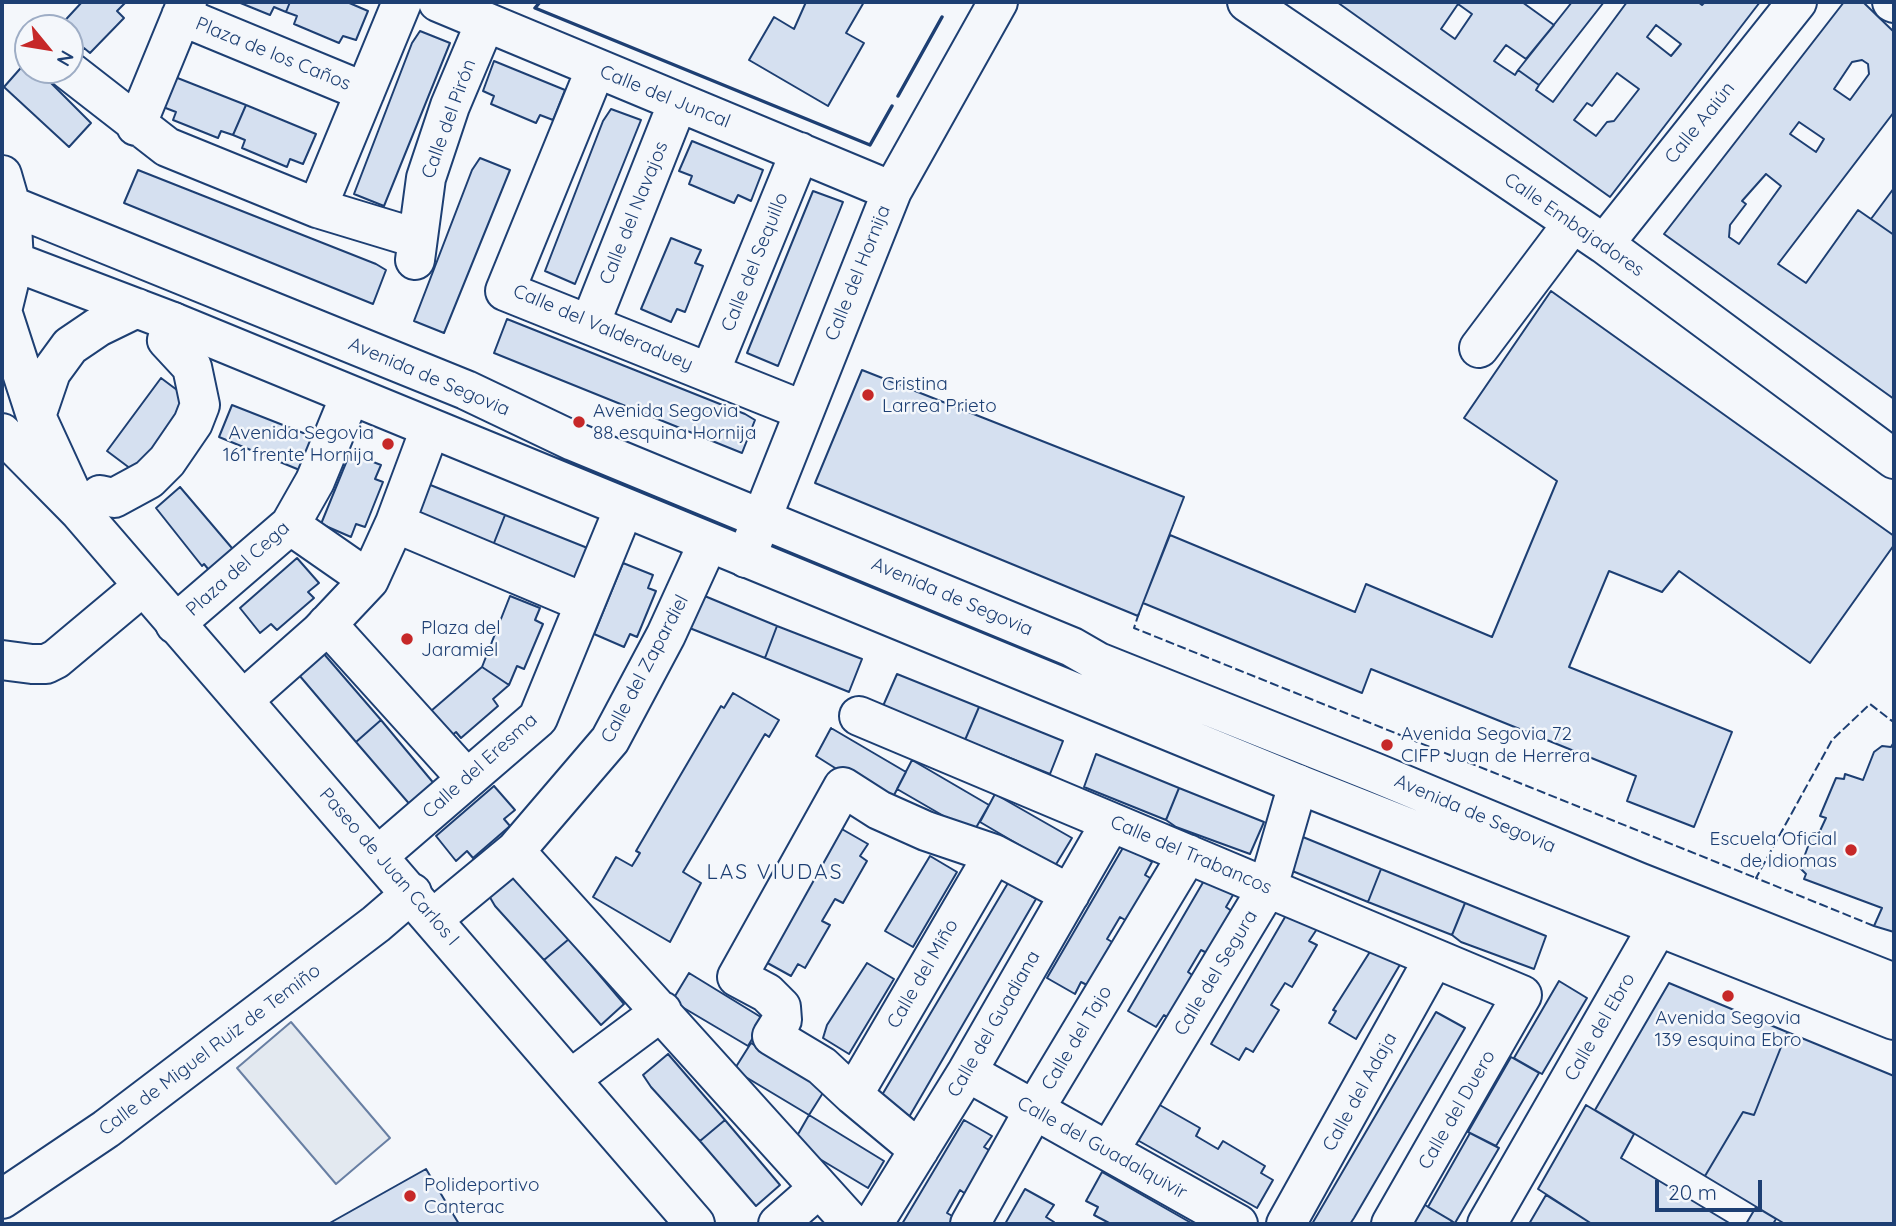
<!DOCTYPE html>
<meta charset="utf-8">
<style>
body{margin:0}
#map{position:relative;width:1896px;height:1226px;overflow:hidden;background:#f4f7fb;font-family:Quicksand,sans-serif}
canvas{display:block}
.frame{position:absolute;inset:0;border:4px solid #1d3f73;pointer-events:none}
.north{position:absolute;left:14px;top:14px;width:70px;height:70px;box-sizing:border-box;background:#f4f7fb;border:2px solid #9eadc5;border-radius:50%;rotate:120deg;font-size:19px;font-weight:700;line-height:28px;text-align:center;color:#1d3f73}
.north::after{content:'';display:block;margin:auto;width:24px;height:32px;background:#c62828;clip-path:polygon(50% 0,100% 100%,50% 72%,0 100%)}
.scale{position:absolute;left:1655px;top:1180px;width:107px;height:32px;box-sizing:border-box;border:4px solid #1d3f73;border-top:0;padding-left:9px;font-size:21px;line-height:24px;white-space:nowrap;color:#1d3f73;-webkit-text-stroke:5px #f4f7fb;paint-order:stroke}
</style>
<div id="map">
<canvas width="1896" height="1226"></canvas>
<div class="frame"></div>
<div class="north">N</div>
<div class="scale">20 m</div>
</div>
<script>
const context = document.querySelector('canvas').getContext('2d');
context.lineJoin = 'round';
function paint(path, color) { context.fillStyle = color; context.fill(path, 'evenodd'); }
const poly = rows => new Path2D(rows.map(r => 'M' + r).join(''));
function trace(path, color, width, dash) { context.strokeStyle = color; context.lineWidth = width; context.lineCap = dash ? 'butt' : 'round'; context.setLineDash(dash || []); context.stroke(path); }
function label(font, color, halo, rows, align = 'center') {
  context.font = font + ' Quicksand,sans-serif'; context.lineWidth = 5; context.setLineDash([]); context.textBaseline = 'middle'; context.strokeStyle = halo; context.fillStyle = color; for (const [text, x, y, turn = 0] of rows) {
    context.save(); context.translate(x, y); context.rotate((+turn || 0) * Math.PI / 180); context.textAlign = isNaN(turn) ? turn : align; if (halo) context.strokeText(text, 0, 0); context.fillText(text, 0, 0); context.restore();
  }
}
const green = poly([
 [291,1022,390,1138,336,1184,237,1068,291,1022]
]);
paint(green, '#e3e9f0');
trace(green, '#687fa3', 2);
const building = poly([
 [82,2,126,2,117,11,124,18,90,53,84,48,75,58,70,53,70,28,58,28,82,2],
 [238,2,290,2,286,12,274,7,270,15,238,2],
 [290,2,347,2,368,11,356,40,343,36,339,43,294,24,297,16,286,12,290,2],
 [806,2,864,2,846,33,864,43,828,106,749,60,774,17,794,29,806,2],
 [1337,2,1522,2,1554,25,1526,59,1506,45,1494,61,1515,75,1518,70,1539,85,1536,90,1553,102,1627,2,1698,2,1702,5,1705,2,1760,2,1610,197,1337,2],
 [1458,4,1472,14,1455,39,1441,29,1458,4],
 [1656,25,1681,44,1671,56,1647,37,1656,25],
 [1617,73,1639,89,1614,121,1607,122,1596,136,1574,120,1587,103,1592,106,1617,73],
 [1572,2,1604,2,1539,85,1518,70,1572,2],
 [1844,2,1863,2,1894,32,1894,112,1778,264,1806,283,1858,210,1894,235,1894,399,1664,234,1844,2],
 [1862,60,1868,64,1869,74,1850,100,1834,89,1852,62,1862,60],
 [1799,122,1824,139,1816,152,1790,134,1799,122],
 [1766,174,1781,186,1739,244,1729,237,1730,225,1746,204,1742,201,1766,174],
 [420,31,450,43,384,206,354,194,412,43,420,31],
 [494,61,565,90,553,120,540,115,536,123,491,104,494,96,483,91,494,61],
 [26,62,28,70,38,70,91,123,69,147,4,87,26,62],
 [175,77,246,105,233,135,221,131,218,138,173,120,176,112,163,107,175,77],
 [246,105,316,134,303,164,290,159,287,167,242,148,245,140,233,135,246,105],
 [611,109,641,120,575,284,545,271,603,121,611,109],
 [692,141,763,170,751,201,738,195,734,203,689,184,692,176,679,171,692,141],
 [480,158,510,170,444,333,414,321,472,170,480,158],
 [138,170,376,264,386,270,373,304,124,203,138,170],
 [1894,188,1894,235,1871,219,1894,188],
 [813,191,843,202,778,366,747,353,813,191],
 [671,238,701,250,695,263,703,266,685,312,677,309,671,322,641,309,671,238],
 [1551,291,1894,536,1894,545,1810,663,1679,571,1662,592,1609,571,1569,667,1732,732,1694,827,1627,801,1636,776,1371,669,1362,693,1143,603,1170,535,1355,612,1366,584,1492,637,1557,481,1464,418,1551,291],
 [507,319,745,414,755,420,742,453,494,353,507,319],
 [862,370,1184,497,1138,616,815,483,862,370],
 [161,378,189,399,135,472,107,451,161,378],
 [232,405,316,438,302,471,219,437,232,405],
 [350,453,381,465,375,479,383,482,365,527,356,524,351,537,321,524,350,453],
 [423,482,505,515,492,548,409,515,423,482],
 [180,487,237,554,213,575,204,564,202,566,156,508,180,487],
 [505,515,590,549,576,582,492,548,505,515],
 [297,558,319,583,308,592,314,598,277,630,271,624,260,633,240,608,297,558],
 [623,563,653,575,648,588,656,591,637,637,630,634,624,647,594,634,623,563],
 [695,592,777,626,765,658,682,625,695,592],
 [510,596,540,608,535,620,543,624,524,669,517,666,509,685,482,667,510,596],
 [777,626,862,659,849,692,765,658,777,626],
 [324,654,381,720,356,742,299,675,324,654],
 [482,667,509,685,493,699,498,706,461,738,456,732,445,741,424,717,482,667],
 [897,674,979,707,965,740,883,706,897,674],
 [733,693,779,720,769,737,765,734,683,872,701,883,670,942,593,897,616,857,632,866,640,853,636,851,721,706,724,708,733,693],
 [979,707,1063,741,1050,774,965,740,979,707],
 [381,720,436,786,412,807,356,742,381,720],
 [831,728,906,772,892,799,878,795,816,756,831,728],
 [1894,742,1894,932,1874,926,1882,908,1804,879,1806,874,1800,868,1813,833,1819,833,1826,818,1820,816,1836,778,1844,779,1845,774,1863,780,1874,752,1882,746,1891,747,1894,742],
 [1096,754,1179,788,1166,820,1084,787,1096,754],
 [912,760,989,805,973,833,897,789,912,760],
 [494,786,515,810,504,819,510,826,473,858,467,851,456,861,436,836,494,786],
 [1179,788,1264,822,1250,854,1176,827,1166,820,1179,788],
 [995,794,1072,838,1055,866,980,822,995,794],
 [840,828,868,844,860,856,867,861,843,903,835,899,822,921,830,925,805,968,798,964,791,976,762,960,840,828],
 [1298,835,1381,869,1368,902,1285,868,1298,835],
 [1124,846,1152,862,1145,875,1152,879,1127,921,1120,917,1107,939,1114,943,1089,986,1081,982,1075,994,1047,978,1124,846],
 [930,856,957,872,913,947,885,931,930,856],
 [1381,869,1465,903,1452,935,1368,902,1381,869],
 [512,873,569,939,544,960,495,906,488,894,512,873],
 [1205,879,1233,895,1226,907,1233,912,1209,954,1201,950,1188,972,1195,977,1171,1019,1164,1015,1156,1027,1128,1011,1205,879],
 [1008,883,1036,899,905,1124,882,1095,1008,883],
 [1465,903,1546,936,1534,969,1461,942,1452,935,1465,903],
 [1288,912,1317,929,1309,941,1317,945,1292,987,1285,983,1271,1005,1279,1010,1253,1052,1246,1048,1239,1060,1211,1044,1288,912],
 [569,939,624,1004,601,1025,544,960,569,939],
 [1373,947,1401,963,1356,1039,1329,1023,1336,1011,1333,1010,1373,947],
 [867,963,894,979,849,1054,823,1038,827,1025,867,963],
 [689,973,764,1019,748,1046,672,1001,689,973],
 [1559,981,1587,998,1542,1074,1514,1058,1559,981],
 [1669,983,1787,1032,1754,1115,1743,1112,1705,1176,1595,1110,1669,983],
 [1436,1012,1465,1028,1354,1218,1350,1224,1312,1224,1436,1012],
 [1787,1032,1894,1076,1894,1224,1785,1224,1705,1176,1743,1112,1754,1115,1787,1032],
 [751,1043,826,1088,809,1115,734,1070,751,1043],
 [668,1054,725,1120,700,1141,651,1087,643,1075,668,1054],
 [1511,1057,1539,1073,1496,1146,1468,1132,1511,1057],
 [1158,1104,1200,1128,1196,1136,1218,1149,1223,1141,1265,1166,1261,1173,1273,1180,1257,1208,1125,1133,1158,1104],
 [1586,1105,1634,1134,1621,1158,1731,1224,1592,1224,1538,1189,1586,1105],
 [809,1115,884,1161,868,1188,793,1143,809,1115],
 [725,1120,780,1185,756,1206,700,1141,725,1120],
 [964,1120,992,1136,984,1147,992,1152,967,1195,960,1190,947,1213,954,1217,950,1224,902,1224,964,1120],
 [1470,1133,1499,1148,1455,1223,1428,1207,1470,1133],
 [426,1169,459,1224,328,1224,426,1169],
 [1102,1172,1193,1224,1111,1224,1094,1215,1098,1207,1086,1201,1102,1172],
 [1025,1189,1054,1205,1046,1217,1054,1222,1052,1224,1005,1224,1025,1189],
 [1546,1195,1592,1224,1529,1224,1546,1195],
 [1425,1205,1452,1221,1450,1224,1411,1224,1425,1205],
 [1756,1207,1776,1219,1773,1224,1746,1224,1756,1207]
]);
paint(building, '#d5e0f0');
trace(building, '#1d3f73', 2);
const minor = poly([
 [438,2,892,191],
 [1247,2,1604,244,1894,459],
 [1892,2,1894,3],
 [181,16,365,92],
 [596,68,505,291,802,410],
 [68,70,167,147,317,208,416,238],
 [136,126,187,2],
 [317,208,402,2],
 [1604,244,1797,2],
 [415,260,426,178,450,106,485,23],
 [590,324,678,102],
 [1479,348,1573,223],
 [710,372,800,152],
 [100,495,114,498,149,479,167,461,193,423,200,405,192,367,167,340,173,322],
 [395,523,585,603],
 [290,525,369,580],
 [746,558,892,191,998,2],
 [175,624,290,525,315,481,350,396],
 [327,624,467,779],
 [2,660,32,664,46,664,56,659,142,587],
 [243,700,320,632,369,580,395,523,430,429],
 [859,716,1522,995,1391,1224],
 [515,851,852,1224],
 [379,855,538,718,624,508],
 [434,918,515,851,610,740,666,635,708,543],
 [967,1072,1238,1224],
 [572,1078,662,1011],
 [853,1095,822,1066,772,1036,782,1020,781,1007,767,993,737,977,843,787,879,810,926,831,994,854],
 [919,1150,853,1095,994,854,1070,894],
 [1109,1151,1268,887,1298,784],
 [2,1199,106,1129,376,924,412,893],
 [778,1224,819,1188],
 [873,1224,967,1072,1111,822],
 [970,1224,1034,1110,1188,854],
 [1286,1224,1433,960],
 [1487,1224,1657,928,1682,912,1687,913]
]);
const major = poly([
 [2,175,11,206,14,262,2,311,36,416,70,490],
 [2,202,466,390,573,441,1072,647,1098,662,1376,773,1638,882,1894,983],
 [2,257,173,322,1298,784,1894,1020],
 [36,416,51,372,70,346,98,327,137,308],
 [2,433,80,512,695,1224]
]);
trace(minor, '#1d3f73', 42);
trace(major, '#1d3f73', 42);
trace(minor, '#f4f7fb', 38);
trace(major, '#f4f7fb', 38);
trace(poly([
 [1139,613,1134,628,1756,878],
 [1874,926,1756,878,1832,740,1870,704,1892,721,1894,717]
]), '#1d3f73', 2, [9, 3.5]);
trace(poly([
 [540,2,535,8,870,145,892,106],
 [898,96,942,17]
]), '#1d3f73', 3.5);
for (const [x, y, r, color] of [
 [868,395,7,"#c62828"],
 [579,422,7,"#c62828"],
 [388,444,7,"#c62828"],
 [407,639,7,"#c62828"],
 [1387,745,7,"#c62828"],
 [1851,850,7,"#c62828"],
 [1728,996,7,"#c62828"],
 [410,1196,7,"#c62828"]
]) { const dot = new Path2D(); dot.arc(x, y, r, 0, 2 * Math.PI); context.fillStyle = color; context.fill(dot); trace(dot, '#f4f7fb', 2.5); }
label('19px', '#1d3f73', '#f4f7fb', [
 ["Plaza de los Caños",273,54,22],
 ["Calle del Juncal",665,97,22],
 ["Calle del Pirón",449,119,-70],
 ["Calle Aaiún",1700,123,-51],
 ["Calle del Navajos",634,213,-68],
 ["Calle Embajadores",1574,225,35],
 ["Calle del Sequillo",755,262,-68],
 ["Calle del Hornija",858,273,-68],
 ["Calle del Valderaduey",603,328,23],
 ["Avenida de Segovia",429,377,23],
 ["Plaza del Cega",238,569,-42],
 ["Avenida de Segovia",952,597,23],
 ["Calle del Zapardiel",645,669,-62],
 ["Calle del Eresma",480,766,-42],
 ["Avenida de Segovia",1475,814,23],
 ["Calle del Trabancos",1191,855,23],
 ["Paseo de Juan Carlos I",389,867,49],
 ["Calle del Segura",1216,973,-59],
 ["Calle del Miño",923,974,-60],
 ["Calle del Guadiana",994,1024,-60],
 ["Calle del Ebro",1600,1027,-60],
 ["Calle del Tajo",1077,1038,-59],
 ["Calle de Miguel Ruiz de Temiño",210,1050,-37],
 ["Calle del Adaja",1360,1092,-61],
 ["Calle del Duero",1457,1110,-60],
 ["Calle del Guadalquivir",1102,1148,29]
]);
label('19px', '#1d3f73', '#f4f7fb', [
 ["Cristina",882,384],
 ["Larrea Prieto",882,406],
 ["Avenida Segovia",593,411],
 ["88 esquina Hornija",593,433],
 ["Avenida Segovia",374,433,"right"],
 ["161 frente Hornija",374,455,"right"],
 ["Plaza del",421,628],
 ["Jaramiel",421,650],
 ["Avenida Segovia 72",1401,734],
 ["CIFP Juan de Herrera",1401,756],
 ["Escuela Oficial",1837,839,"right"],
 ["de Idiomas",1837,861,"right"],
 ["Avenida Segovia",1728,1018,"center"],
 ["139 esquina Ebro",1728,1040,"center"],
 ["Polideportivo",424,1185],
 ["Canterac",424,1207]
], 'left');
context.letterSpacing = '2px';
label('21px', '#1d3f73', '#f4f7fb', [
 ["LAS VIUDAS",775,873]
]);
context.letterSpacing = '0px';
</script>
